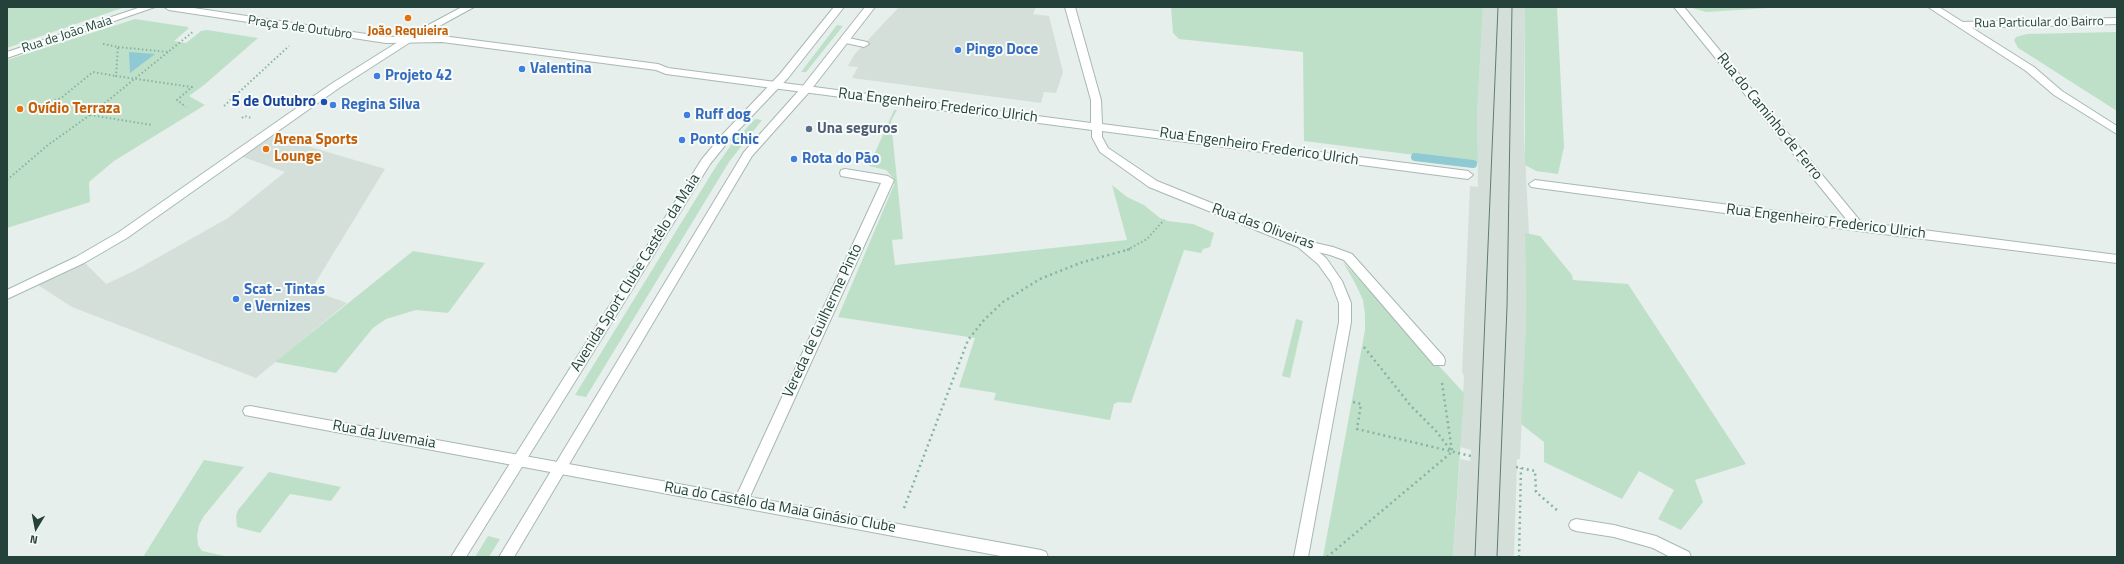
<!DOCTYPE html>
<meta charset="utf-8">
<style>
body{margin:0}
#map{position:relative;width:2124px;height:564px;overflow:hidden;background:#e6efeb;font-family:"Titillium Web",sans-serif}
canvas{display:block}
.frame{position:absolute;inset:0;border:8px solid #24423a;pointer-events:none}
.north{position:absolute;left:16px;top:508px;width:40px;height:40px;-webkit-text-stroke:3px #f7fbf9;paint-order:stroke;rotate:190deg;font-size:11px;font-weight:700;line-height:16px;text-align:center;color:#24423a}
.north::after{content:'';display:block;margin:auto;width:14px;height:18px;background:#24423a;clip-path:polygon(50% 0,100% 100%,50% 72%,0 100%)}
</style>
<div id="map">
<canvas width="2124" height="564"></canvas>
<div class="frame"></div>
<div class="north">N</div>
</div>
<script>
const context = document.querySelector('canvas').getContext('2d');
context.lineJoin = 'round';
function paint(path, color) { context.fillStyle = color; context.fill(path, 'evenodd'); }
const poly = rows => new Path2D(rows.map(r => 'M' + r).join(''));
function trace(path, color, width, dash) { context.strokeStyle = color; context.lineWidth = width; context.lineCap = dash ? 'butt' : 'round'; context.setLineDash(dash || []); context.stroke(path); }
function label(font, color, halo, rows, align = 'center') {
  context.font = font + ' "Titillium Web",sans-serif'; context.lineWidth = 4; context.setLineDash([]); context.textBaseline = 'middle'; context.strokeStyle = halo; context.fillStyle = color; for (const [text, x, y, turn = 0] of rows) {
    context.save(); context.translate(x, y); context.rotate((+turn || 0) * Math.PI / 180); context.textAlign = isNaN(turn) ? turn : align; if (halo) context.strokeText(text, 0, 0); context.fillText(text, 0, 0); context.restore();
  }
}
paint(poly([
 [899,7,1036,7,1033,14,1049,16,1063,72,1056,93,1044,92,1041,103,852,78,858,67,848,66,854,55],
 [1483,7,1525,7,1524,135,1529,234,1525,234,1526,324,1520,459,1517,459,1514,557,1453,557,1460,459,1470,461,1471,456,1471,450,1460,447,1464,376,1462,372,1470,186,1478,187,1477,117],
 [270,135,385,169,311,290,347,303,256,378,72,307,38,285,83,261,106,284,134,271,228,218,285,172,240,156]
]), '#d4dfda');
paint(poly([
 [7,7,125,7,7,48],
 [1171,7,1483,7,1477,117,1478,163,1304,141,1303,52,1179,39,1173,33],
 [1525,7,1557,7,1564,147,1558,174,1536,171,1525,165],
 [1689,7,1784,7,1706,12],
 [135,19,188,27,188,29,174,41,186,43,201,31,207,30,258,38,204,85,189,96,205,105,114,161,89,182,90,202,7,228,7,60],
 [837,25,843,26,806,72,801,72],
 [2117,32,2117,111,2023,51,2018,48,2014,40,2016,37,2027,34],
 [894,110,897,110,891,121,903,239,892,240,895,265,1127,240,1112,185,1127,197,1144,205,1160,218,1168,221,1193,224,1214,233,1210,247,1203,249,1201,253,1184,250,1131,403,1118,402,1114,404,1110,420,994,400,996,393,959,387,975,338,838,317,894,185,894,179,886,170,869,166],
 [755,119,762,120,729,162,586,397,575,395,715,168,731,145],
 [1525,233,1540,236,1572,275,1573,280,1628,284,1746,464,1695,480,1703,502,1681,530,1658,519,1674,490,1639,471,1622,499,1544,462,1544,442,1521,424,1526,324],
 [413,251,485,263,448,313,416,310,386,319,373,328,336,373,275,362],
 [1343,262,1464,393,1453,557,1323,557,1365,330,1365,314,1363,300,1355,283],
 [1296,319,1303,321,1290,378,1282,376],
 [204,460,244,467,204,516,199,525,197,536,198,545,202,551,229,557,143,557],
 [269,472,341,487,331,501,290,494,260,533,237,527,236,516,238,510],
 [488,536,500,539,489,557,475,557]
]), '#bfe0c8');
paint(poly([
 [129,52,155,54,130,73]
]), '#8ec9d4');
trace(poly([
 [1415,157,1473,164]
]), '#8ec9d4', 8);
const service = poly([
 [844,37,867,42,869,44,864,47,841,42,839,40,844,37],
 [845,169,888,176,894,180,748,501,746,505,741,507,736,505,734,501,881,183,841,176,840,173,841,170,845,169]
]);
const pedestrian = poly([
 [1302,240,1333,247,1352,254,1444,357,1445,361,1444,365,1434,365,1344,260,1330,255,1298,247,1296,244,1302,240]
]);
const minor = poly([
 [141,7,155,7,7,58,7,52,141,7],
 [164,7,187,7,386,37,442,36,658,64,668,68,1091,123,1091,100,1065,7,1075,7,1101,100,1102,124,1468,171,1473,175,1468,179,1102,131,1102,137,1108,148,1157,181,1306,241,1326,258,1342,281,1351,303,1351,322,1308,557,1294,557,1339,322,1339,303,1331,282,1318,264,1298,247,1149,187,1100,152,1092,137,1092,130,666,74,656,70,442,42,386,43,169,10,164,7],
 [1674,7,1684,7,1861,222,2117,255,2117,263,1859,231,1531,187,1529,184,1535,180,1847,220,1674,7],
 [2117,18,2117,24,1961,28,1956,25,1961,22,2117,18],
 [250,406,1041,550,1046,552,1048,557,1006,557,250,416,245,415,243,411,245,407,250,406],
 [1576,519,1614,525,1656,536,1689,552,1691,557,1670,557,1653,548,1614,537,1576,531,1571,529,1569,525,1571,521,1576,519]
]);
const tertiary = poly([
 [834,7,844,7,788,78,731,138,710,164,466,557,451,557,702,159,723,134,780,74,834,7],
 [865,7,875,7,810,91,752,156,514,557,499,557,744,152,802,87,865,7],
 [1928,7,1939,7,2034,67,2062,91,2117,126,2117,134,2054,95,2026,71,1928,7]
]);
const secondary = poly([
 [462,7,474,7,412,41,339,88,127,238,84,263,7,299,7,290,76,257,119,232,331,84,406,37,462,7]
]);
trace(service, '#a8b8b2', 2);
trace(pedestrian, '#a8b8b2', 2);
trace(minor, '#a8b8b2', 2);
trace(tertiary, '#a8b8b2', 2);
trace(secondary, '#a4bbb3', 2);
trace(poly([
 [103,44,118,47,116,76,192,87,177,100,186,107],
 [118,47,168,52,194,31],
 [224,106,289,46],
 [32,108,61,98,93,72,116,76],
 [90,115,152,125],
 [242,118,244,116,252,118],
 [7,180,48,145,90,115,168,52],
 [1127,250,1147,239,1164,220]
]), '#86b3a5', 2, [1.5, 2.5]);
trace(poly([
 [1364,347,1411,406,1436,431,1452,452],
 [1442,383,1452,451],
 [1353,402,1361,404,1357,429,1471,456],
 [1516,467,1535,471,1536,492,1558,511],
 [904,508,968,340,984,320,1003,302,1040,279,1080,263,1130,249],
 [1327,557,1452,452],
 [1519,557,1521,468]
]), '#86b3a5', 2.5, [2, 3.5]);
paint(service, '#fff');
paint(pedestrian, '#fff');
paint(minor, '#fff');
paint(tertiary, '#fff');
paint(secondary, '#fff');
trace(poly([
 [1475,557,1498,7],
 [1497,557,1507,307,1512,7]
]), '#5f7d75', 1);
for (const [x, y, r, color] of [
 [408,18,4,"#e8710a"],
 [958,50,4,"#3f7fe0"],
 [522,69,4,"#3f7fe0"],
 [377,76,4,"#3f7fe0"],
 [324,102,4,"#1a4fb4"],
 [333,105,4,"#3f7fe0"],
 [20,109,4,"#e8710a"],
 [687,115,4,"#3f7fe0"],
 [809,129,4,"#5c6f8a"],
 [682,140,4,"#3f7fe0"],
 [266,149,4,"#e8710a"],
 [794,159,4,"#3f7fe0"],
 [236,299,4,"#3f7fe0"]
]) { const dot = new Path2D(); dot.arc(x, y, r, 0, 2 * Math.PI); context.fillStyle = color; context.fill(dot); trace(dot, '#f7fbf9', 1.5); }
label('13px', '#24423a', '#f7fbf9', [
 ["Rua Particular do Bairro",2039,23,-1],
 ["Praça 5 de Outubro",300,28,8],
 ["Rua de João Maia",67,35,-18]
]);
label('bold 13px', '#c56008', '#f7fbf9', [
 ["João Requieira",408,32]
]);
label('bold 15px', '#366cbe', '#f7fbf9', [
 ["Pingo Doce",966,50],
 ["Valentina",530,69],
 ["Projeto 42",385,76],
 ["Regina Silva",341,105],
 ["Ruff dog",695,115],
 ["Ponto Chic",690,140],
 ["Rota do Pão",802,159],
 ["Scat - Tintas",244,290],
 ["e Vernizes",244,307]
], 'left');
label('bold 15px', '#164399', '#f7fbf9', [
 ["5 de Outubro",316,102]
], 'right');
label('15px', '#24423a', '#f7fbf9', [
 ["Rua Engenheiro Frederico Ulrich",938,106,7],
 ["Rua do Caminho de Ferro",1769,117,51],
 ["Rua Engenheiro Frederico Ulrich",1259,147,8],
 ["Rua Engenheiro Frederico Ulrich",1826,222,7],
 ["Rua das Oliveiras",1263,227,20],
 ["Avenida Sport Clube Castêlo da Maia",636,273,-58],
 ["Vereda de Guilherme Pinto",823,321,-65],
 ["Rua da Juvemaia",384,435,10],
 ["Rua do Castêlo da Maia Ginásio Clube",780,508,10]
]);
label('bold 15px', '#c56008', '#f7fbf9', [
 ["Ovídio Terraza",28,109],
 ["Arena Sports",274,140],
 ["Lounge",274,157]
], 'left');
label('bold 15px', '#4e5e75', '#f7fbf9', [
 ["Una seguros",817,129]
], 'left');
</script>
